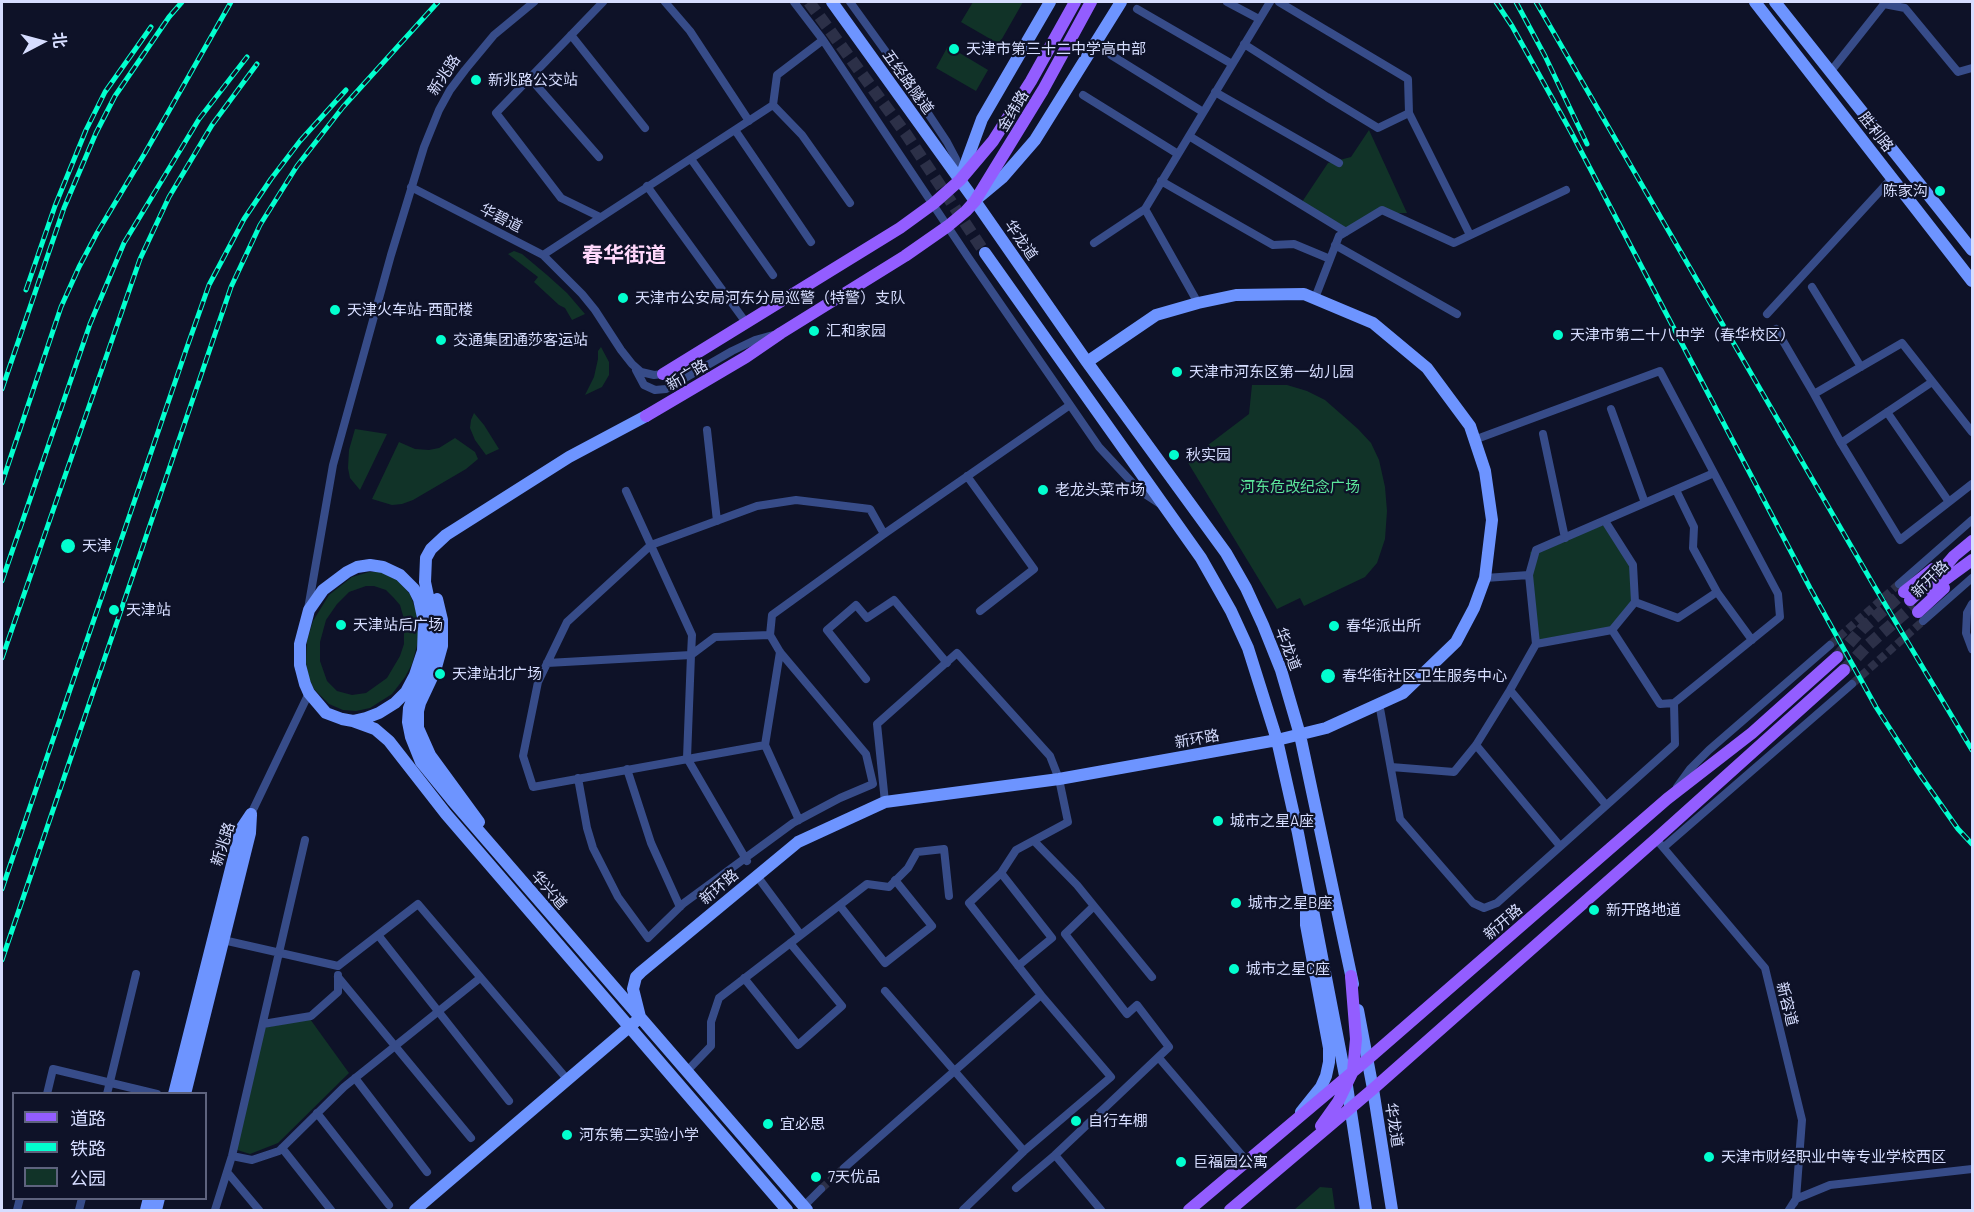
<!DOCTYPE html>
<meta charset="utf-8">
<style>
body{margin:0}
#map{position:relative;width:1974px;height:1212px;overflow:hidden;background:#0e1228;font-family:Barlow,"Noto Sans SC",sans-serif}
canvas{display:block}
.frame{position:absolute;inset:0;border:3px solid #d6ddff;pointer-events:none}
.legend{position:absolute;left:12px;top:1092px;width:195px;height:108px;box-sizing:border-box;background:#0e1228;border:2px solid #5e637e;margin:0;padding:8px 10px;list-style:none;font-size:18px;color:#d6ddff}
.legend li{display:flex;align-items:center;gap:12px;height:30px}
.legend b{width:30px;border:2px solid #5e637e}
.north{position:absolute;left:12px;top:12px;width:60px;height:60px;-webkit-text-stroke:4px #0e1228;paint-order:stroke;rotate:84deg;font-size:16px;font-weight:700;line-height:24px;text-align:center;color:#d6ddff}
.north::after{content:'';display:block;margin:auto;width:21px;height:27px;background:#d6ddff;clip-path:polygon(50% 0,100% 100%,50% 72%,0 100%)}
</style>
<div id="map">
<canvas width="1974" height="1212"></canvas>
<div class="frame"></div>
<ul class="legend">
<li><b style="height:8px;background:#935dff"></b>道路</li>
<li><b style="height:8px;background:#02ffcf"></b>铁路</li>
<li><b style="height:16px;background:#113328"></b>公园</li>
</ul>
<div class="north">北</div>
</div>
<script>
const context = document.querySelector('canvas').getContext('2d');
context.lineJoin = 'round';
function paint(path, color) { context.fillStyle = color; context.fill(path, 'evenodd'); }
const poly = rows => new Path2D(rows.map(r => 'M' + r).join(''));
function trace(path, color, width, dash) { context.strokeStyle = color; context.lineWidth = width; context.lineCap = dash ? 'butt' : 'round'; context.setLineDash(dash || []); context.stroke(path); }
function label(font, color, halo, rows, align = 'center') {
  context.font = font + ' Barlow,"Noto Sans SC",sans-serif'; context.lineWidth = 4.5; context.setLineDash([]); context.textBaseline = 'middle'; context.strokeStyle = halo; context.fillStyle = color; for (const [text, x, y, turn = 0] of rows) {
    context.save(); context.translate(x, y); context.rotate((+turn || 0) * Math.PI / 180); context.textAlign = isNaN(turn) ? turn : align; if (halo) context.strokeText(text, 0, 0); context.fillText(text, 0, 0); context.restore();
  }
}
paint(poly([
 [973,2,1023,2,999,44,961,22],
 [948,46,988,70,976,91,936,68],
 [1369,130,1407,213,1376,213,1346,230,1302,202,1328,163,1351,157],
 [514,251,522,254,547,275,567,293,585,314,572,320,565,308,559,305,534,282,538,277,508,254],
 [601,347,609,362,609,375,602,387,585,395,594,377,598,359,598,351],
 [1252,385,1287,385,1307,391,1325,400,1358,429,1371,443,1379,460,1385,487,1387,511,1385,539,1377,563,1365,577,1304,606,1300,598,1277,609,1187,461,1249,414],
 [474,413,484,425,499,449,486,455,475,440,470,428,471,420],
 [355,429,387,434,360,490,350,478,348,468,349,450],
 [455,438,475,452,478,459,466,469,413,500,402,504,392,505,372,499,399,442,415,449,429,450,439,448],
 [1604,525,1631,561,1636,602,1612,631,1538,641,1530,552],
 [369,572,380,572,397,580,410,594,416,611,419,638,412,664,405,677,392,694,370,708,356,711,343,710,329,704,314,689,309,678,306,663,307,641,313,621,329,595,352,577],
 [366,586,374,586,386,590,393,597,400,605,404,619,404,644,400,656,387,678,366,693,352,695,337,691,327,681,320,661,320,642,326,620,337,604,349,592],
 [310,1019,349,1073,278,1143,250,1154,231,1148,262,1028],
 [1320,1187,1332,1188,1335,1210,1294,1210]
]), '#113328');
trace(poly([
 [1830,645,1899,584],
 [1852,684,1923,621],
 [821,1189,844,1168]
]), '#2c3048', 8, [8, 4]);
trace(poly([
 [809,2,906,134,985,253]
]), '#2c3048', 12, [12, 6]);
trace(poly([
 [1837,657,1862,629,1904,592],
 [1844,670,1867,646,1914,605]
]), '#2c3048', 12, [12, 6]);
trace(poly([
 [665,2,690,31,749,121],
 [794,2,823,40,968,257,1099,447,1140,491,1160,504],
 [850,2,902,74,947,142,956,159,959,174],
 [1227,2,1259,19],
 [1279,2,1408,79,1409,113,1470,235],
 [1137,9,1232,64],
 [571,35,645,128],
 [1244,44,1327,97,1378,128,1409,113],
 [1111,55,1203,112],
 [1831,71,1884,4,1905,8,1958,72,1972,68],
 [530,78,599,157],
 [1215,92,1339,163],
 [1083,95,1178,154],
 [773,105,802,135,850,203],
 [735,130,811,242],
 [1189,136,1346,232],
 [691,159,773,275],
 [1161,181,1273,245,1294,244,1330,259],
 [647,186,747,324],
 [411,187,543,255,582,294,595,310,621,350,632,364,641,372,654,375,663,374],
 [600,217,561,198,496,113,603,2],
 [1094,243,1145,209],
 [1335,245,1457,314],
 [543,255,773,105,777,75,823,40],
 [1812,287,1861,367],
 [1315,298,1339,236,1382,210,1454,243,1566,190],
 [1198,303,1145,209,1270,2],
 [1767,314,1892,178],
 [1776,329,1814,394,1902,343,1972,432],
 [636,370,644,385,655,390,666,389,732,351,755,340,773,335],
 [1932,382,1841,443,1900,540,1972,484],
 [1814,394,1841,443],
 [1611,409,1645,503],
 [1887,412,1949,502],
 [707,430,717,521],
 [1543,434,1565,538],
 [967,476,1034,569,980,611],
 [1676,490,1694,527,1693,548,1717,592],
 [1529,575,1536,644],
 [1485,578,1529,575,1536,550,1714,473],
 [1899,584,1972,520],
 [1635,602,1678,618,1717,592,1752,640],
 [1972,604,1967,613,1966,633,1972,649],
 [308,609,333,465,391,255,424,147,439,110,450,90,465,70,494,35,534,2],
 [1923,621,1972,578],
 [1612,630,1660,704,1674,703],
 [780,652,765,745,799,820],
 [547,663,691,655,692,635,626,491],
 [866,679,827,630,856,605,867,618,894,600,947,663],
 [1510,690,1606,805],
 [1379,703,1400,819,1473,903,1484,908,1497,903,1675,744,1674,703,1780,617,1778,594,1660,371,1474,440],
 [765,745,533,787,523,756,538,682,567,622,651,545,757,506,796,500,870,509,884,534],
 [1476,745,1560,846],
 [1391,767,1454,772,1476,745,1510,690,1536,644,1612,630,1635,602,1633,565,1605,521],
 [627,769,651,843,680,907],
 [578,778,587,828,593,848,618,897,648,938,684,903,793,823,840,798,873,784,866,754,780,652,770,635],
 [1677,787,1690,769,1709,750,1830,645],
 [251,814,309,693],
 [1656,839,1765,968,1802,1120,1796,1199,1789,1210],
 [1035,842,1077,885,1094,906,1065,934,1127,1014,1137,1005,1169,1047,1055,1155,1101,1210],
 [1664,847,1852,684],
 [747,861,687,758,691,655,715,637,770,635,772,615,884,534,1070,405],
 [1001,873,1052,938,1018,966],
 [757,876,800,934],
 [840,906,885,963,932,926,895,880],
 [1094,906,1152,977],
 [378,935,509,1101],
 [223,940,338,966,418,904,567,1079],
 [338,977,471,1138],
 [744,978,798,1045,842,1006,790,943],
 [885,991,1024,1151],
 [263,1024,311,1016,338,992,338,975],
 [1159,1058,1246,1160],
 [686,1072,711,1046,711,1022,719,998,867,884,889,887,908,868,917,852,944,849,949,896],
 [355,1078,427,1172],
 [47,1094,53,1069,157,1094],
 [107,1094,136,974],
 [317,1113,389,1205],
 [282,1148,331,1210],
 [232,1156,252,1160,279,1151,344,1087,480,978],
 [844,1168,1041,995,969,903,1001,873,1016,850,1068,822,1059,779,1050,756,957,653,877,724,885,802],
 [227,1172,259,1210],
 [1016,1188,1055,1155],
 [1794,1203,1796,1199,1830,1185,1972,1169],
 [804,1206,821,1189],
 [17,1210,20,1198],
 [79,1210,82,1198],
 [215,1210,232,1156,305,840],
 [963,1210,1024,1151,1111,1077,1041,995]
]), '#374c89', 8);
trace(poly([
 [832,2,975,201,1087,362,1226,553,1246,588,1263,625,1281,670,1300,735,1353,984],
 [1755,2,1972,281],
 [1775,2,1972,250],
 [960,179,982,119,1050,2],
 [978,198,1002,178,1035,140,1121,2],
 [985,253,1201,558,1231,611,1248,648,1277,740,1298,833,1347,1086,1366,1210],
 [646,416,569,457,446,535,431,549,426,558,425,582,432,615,433,642,428,662,409,708,408,722,411,737,421,762,452,800,807,1210],
 [370,565,383,567,400,575,414,589,419,599,424,622,423,651,415,675,406,692,395,703,379,713,366,718,353,721,342,719,326,713,309,693,305,684,300,665,300,644,309,610,323,590,347,572,357,567,370,565],
 [437,599,442,620,442,646,435,671,420,703,418,711,418,728,430,755,479,822],
 [353,721,375,729,389,741,446,814,787,1210],
 [1358,1010,1373,1089,1392,1210],
 [640,1017,633,989,636,977,641,972,798,842,885,802,1059,779,1277,740,1326,728,1403,693,1456,642,1474,608,1485,578,1492,520,1485,471,1470,426,1427,368,1373,323,1304,294,1236,295,1198,303,1156,315,1087,362],
 [174,1094,241,829,251,814],
 [185,1094,250,833,251,815],
 [1301,1112,1321,1087,1326,1076,1329,1062,1329,1048,1306,925,1306,903],
 [146,1210,149,1198],
 [156,1210,159,1198],
 [415,1210,635,1022]
]), '#6d94ff', 12);
trace(poly([
 [663,374,900,228,933,204,960,180,993,141,1031,81,1075,2],
 [646,416,746,357,781,333,905,256,948,226,966,211,975,201,1043,90,1091,2],
 [1931,590,1972,560],
 [1904,592,1933,569],
 [1910,600,1942,570,1954,556,1972,541],
 [1918,612,1944,588],
 [1321,1126,1338,1102,1353,1071,1356,1039,1351,976],
 [1189,1210,1368,1059,1667,799,1752,733,1837,657],
 [1230,1210,1373,1089,1656,839,1844,670]
]), '#935dff', 12);
const rail = poly([
 [1496,2,1512,26,1571,132,1810,588,1876,707,1916,769,1958,829,1972,844],
 [1516,2,1545,56,1587,144],
 [1536,2,1873,584,1972,750],
 [26,290,55,206,86,130,105,92,151,27],
 [2,389,64,208,96,133,115,96,169,17,182,2],
 [2,483,61,307,79,267,97,233,145,153,231,2],
 [2,581,90,324,124,243,199,119,247,57],
 [2,658,140,259,169,197,212,125,257,64],
 [2,889,186,350,209,285,244,219,271,179,300,141,346,90],
 [2,960,231,287,260,225,297,166,343,107,438,2]
]);
trace(rail, '#02ffcf', 5);
trace(rail, '#0e1228', 3, [9]);
for (const [x, y, r, color] of [
 [954,49,6,"#02ffcf"],
 [476,80,6,"#02ffcf"],
 [1940,191,6,"#02ffcf"],
 [623,298,6,"#02ffcf"],
 [335,310,6,"#02ffcf"],
 [814,331,6,"#02ffcf"],
 [1558,335,6,"#02ffcf"],
 [441,340,6,"#02ffcf"],
 [1177,372,6,"#02ffcf"],
 [1174,455,6,"#02ffcf"],
 [1043,490,6,"#02ffcf"],
 [68,546,8,"#02ffcf"],
 [114,610,6,"#02ffcf"],
 [341,625,6,"#02ffcf"],
 [1334,626,6,"#02ffcf"],
 [440,674,6,"#02ffcf"],
 [1328,676,8,"#02ffcf"],
 [1218,821,6,"#02ffcf"],
 [1236,903,6,"#02ffcf"],
 [1594,910,6,"#02ffcf"],
 [1234,969,6,"#02ffcf"],
 [1076,1121,6,"#02ffcf"],
 [768,1124,6,"#02ffcf"],
 [567,1135,6,"#02ffcf"],
 [1709,1157,6,"#02ffcf"],
 [1181,1162,6,"#02ffcf"],
 [816,1177,6,"#02ffcf"]
]) { const dot = new Path2D(); dot.arc(x, y, r, 0, 2 * Math.PI); context.fillStyle = color; context.fill(dot); trace(dot, '#0e1228', 2); }
label('15px', '#d6ddff', '#0e1228', [
 ["天津市第三十二中学高中部",966,49],
 ["新兆路公交站",488,80],
 ["陈家沟",1928,191,"right"],
 ["天津市公安局河东分局巡警（特警）支队",635,298],
 ["天津火车站-西配楼",347,310],
 ["汇和家园",826,331],
 ["天津市第二十八中学（春华校区）",1570,335],
 ["交通集团通莎客运站",453,340],
 ["天津市河东区第一幼儿园",1189,372],
 ["秋实园",1186,455],
 ["老龙头菜市场",1055,490],
 ["天津",82,546],
 ["天津站",126,610],
 ["天津站后广场",353,625],
 ["春华派出所",1346,626],
 ["天津站北广场",452,674],
 ["春华街社区卫生服务中心",1342,676],
 ["城市之星A座",1230,821],
 ["城市之星B座",1248,903],
 ["新开路地道",1606,910],
 ["城市之星C座",1246,969],
 ["自行车棚",1088,1121],
 ["宜必思",780,1124],
 ["河东第二实验小学",579,1135],
 ["天津市财经职业中等专业学校西区",1721,1157],
 ["巨福园公寓",1193,1162],
 ["7天优品",828,1177]
], 'left');
label('15px', '#d6ddff', '#0e1228', [
 ["新兆路",444,75,-56],
 ["五经路隧道",908,82,54],
 ["金纬路",1013,111,-59],
 ["胜利路",1876,132,52],
 ["华碧道",501,218,27],
 ["华龙道",1021,240,55],
 ["新广路",687,375,-31],
 ["新开路",1930,579,-45],
 ["华龙道",1288,649,69],
 ["新环路",1197,739,-10],
 ["新兆路",223,844,-72],
 ["新环路",719,887,-40],
 ["华兴道",549,890,49],
 ["新开路",1503,922,-41],
 ["新容道",1787,1004,76],
 ["华龙道",1394,1125,81]
]);
label('15px', '#5be69b', '#0e1228', [
 ["河东危改纪念广场",1300,487]
]);
label('bold 21px', '#ffd8fc', '#0e1228', [
 ["春华街道",624,255]
]);
</script>
